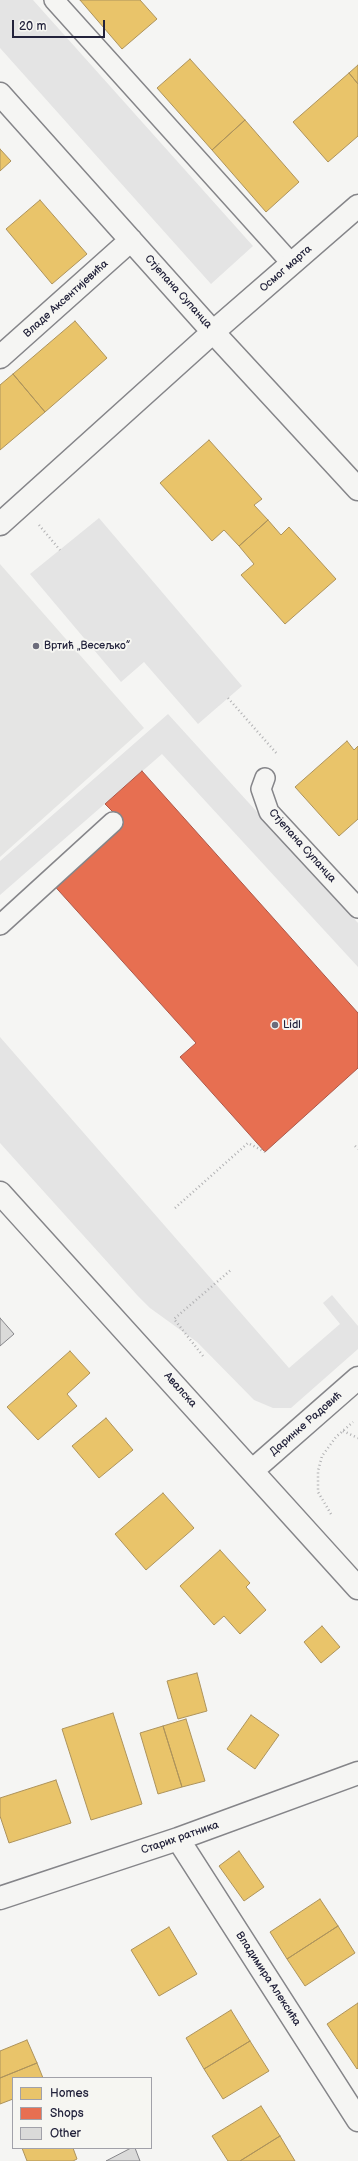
<!DOCTYPE html>
<meta charset="utf-8">
<style>
body{margin:0}
#map{position:relative;width:358px;height:2161px;overflow:hidden;background:#f5f5f3;font-family:"Balsamiq Sans",sans-serif}
canvas{display:block}
.legend{position:absolute;left:12px;top:2077px;width:140px;height:72px;box-sizing:border-box;background:#f6f6f2;border:1px solid #a1a1a9;margin:0;padding:5px 7px;list-style:none;font-size:12px;color:#22223b}
.legend li{display:flex;align-items:center;gap:8px;height:20px}
.legend b{width:20px;border:1px solid #a1a1a9}
.scale{position:absolute;left:12px;top:20px;width:93px;height:18px;box-sizing:border-box;border:2px solid #22223b;border-top:0;padding-left:5px;font-size:12px;line-height:14px;white-space:nowrap;color:#22223b;-webkit-text-stroke:3px #f6f6f2;paint-order:stroke}
</style>
<div id="map">
<canvas width="358" height="2161"></canvas>
<ul class="legend">
<li><b style="height:11px;background:#e9c46a"></b>Homes</li>
<li><b style="height:11px;background:#e76f51"></b>Shops</li>
<li><b style="height:11px;background:#dadad9"></b>Other</li>
</ul>
<div class="scale">20 m</div>
</div>
<script>
const context = document.querySelector('canvas').getContext('2d');
context.lineJoin = 'round';
function paint(path, color) { context.fillStyle = color; context.fill(path, 'evenodd'); }
const poly = rows => new Path2D(rows.map(r => 'M' + r).join(''));
function trace(path, color, width, dash) { context.strokeStyle = color; context.lineWidth = width; context.lineCap = dash ? 'butt' : 'round'; context.setLineDash(dash || []); context.stroke(path); }
function label(font, color, halo, rows, align = 'center') {
  context.font = font + ' "Balsamiq Sans",sans-serif'; context.lineWidth = 4; context.setLineDash([]); context.textBaseline = 'middle'; context.strokeStyle = halo; context.fillStyle = color; for (const [text, x, y, turn = 0] of rows) {
    context.save(); context.translate(x, y); context.rotate((+turn || 0) * Math.PI / 180); context.textAlign = isNaN(turn) ? turn : align; if (halo) context.strokeText(text, 0, 0); context.fillText(text, 0, 0); context.restore();
  }
}
paint(poly([
 [0,564,144,728,0,857]
]), '#e5e5e4');
paint(poly([
 [0,0,33,0,253,246,211,284,0,48],
 [99,518,242,686,198,724,144,662,121,682,30,574],
 [168,714,358,923,358,967,162,754,0,895,0,861],
 [0,1037,289,1368,340,1324,323,1303,332,1295,358,1326,358,1349,291,1408,273,1408,254,1400,197,1342,150,1308,137,1295,0,1143]
]), '#e4e4e4');
const homes = poly([
 [80,0,140,0,157,19,122,49,80,0],
 [190,59,245,120,212,150,157,88,190,59],
 [358,65,358,84,349,73,358,65],
 [349,73,358,84,358,136,328,162,293,122,349,73],
 [245,120,299,182,266,212,212,150,245,120],
 [0,149,11,161,0,171,0,149],
 [40,200,87,254,52,284,6,229,40,200],
 [75,321,107,358,45,412,13,374,75,321],
 [13,374,45,412,0,450,0,385,13,374],
 [209,440,262,499,254,505,268,520,239,546,224,530,212,541,160,483,209,440],
 [268,520,281,535,289,527,336,579,285,624,241,575,254,564,239,546,268,520],
 [347,741,354,750,358,746,358,819,339,836,295,787,347,741],
 [70,1351,90,1373,67,1394,77,1406,38,1440,7,1407,70,1351],
 [106,1418,133,1450,99,1478,72,1446,106,1418],
 [163,1493,194,1528,146,1570,115,1534,163,1493],
 [220,1550,250,1583,246,1587,266,1610,240,1634,224,1616,214,1625,180,1586,220,1550],
 [322,1626,340,1647,321,1663,304,1642,322,1626],
 [197,1673,207,1711,178,1719,167,1681,197,1673],
 [113,1713,142,1804,91,1820,62,1729,113,1713],
 [251,1715,279,1735,255,1769,227,1749,251,1715],
 [186,1719,205,1781,182,1787,163,1726,186,1719],
 [163,1726,182,1787,158,1794,140,1733,163,1726],
 [56,1780,71,1823,9,1843,0,1816,0,1798,56,1780],
 [239,1851,264,1887,244,1901,219,1866,239,1851],
 [320,1899,338,1926,287,1959,270,1932,320,1899],
 [338,1926,355,1953,305,1986,287,1959,338,1926],
 [169,1927,197,1974,159,1996,131,1950,169,1927],
 [358,2003,358,2068,357,2069,327,2024,358,2003],
 [231,2010,250,2041,204,2069,186,2038,231,2010],
 [27,2040,37,2063,0,2078,0,2051,27,2040],
 [250,2041,269,2071,223,2099,204,2069,250,2041],
 [37,2063,43,2078,13,2078,13,2099,0,2104,0,2078,37,2063],
 [261,2106,280,2136,240,2161,228,2161,212,2136,261,2106],
 [280,2136,295,2161,240,2161,280,2136],
 [22,2148,73,2148,77,2159,73,2161,27,2161,22,2148]
]);
paint(homes, '#e9c46a');
trace(homes, '#ad935c', 1);
const shops = poly([
 [142,771,358,1013,358,1068,265,1152,180,1057,196,1043,50,881,120,819,105,804,142,771]
]);
paint(shops, '#e76f51');
trace(shops, '#ac584a', 1);
const building = poly([
 [0,1318,14,1334,0,1346,0,1318],
 [131,2148,135,2148,140,2161,106,2161,131,2148]
]);
paint(building, '#dadad9');
trace(building, '#858589', 1);
const lane = poly([
 [54,0,292,264],
 [265,778,261,789,269,812,358,908],
 [0,925,113,822]
]);
const street = poly([
 [0,94,213,332,358,489],
 [0,357,131,240],
 [0,524,213,332,358,206],
 [178,1839,358,2120],
 [0,1898,178,1839,358,1773]
]);
const secondary = poly([
 [0,1193,358,1588],
 [253,1470,358,1378]
]);
trace(lane, '#858589', 22);
trace(street, '#858589', 25);
trace(secondary, '#858589', 25);
trace(poly([
 [39,525,60,550],
 [228,698,278,755],
 [355,1146,358,1149],
 [175,1208,248,1143,265,1152],
 [203,1356,174,1319,232,1269],
 [343,1431,358,1438],
 [331,1514,318,1492,318,1471,322,1456,336,1437,353,1422]
]), '#b0b0b2', 2.5, [1, 3]);
trace(lane, '#f5f5f3', 19);
trace(street, '#f5f5f3', 22);
trace(secondary, '#f5f5f3', 22);
for (const [x, y, r, color] of [
 [36,646,4,"#6c6c7b"],
 [275,1025,4,"#6c6c7b"]
]) { const dot = new Path2D(); dot.arc(x, y, r, 0, 2 * Math.PI); context.fillStyle = color; context.fill(dot); trace(dot, '#f6f6f2', 1.5); }
label('11px', '#22223b', '#f6f6f2', [
 ["Осмог марта",286,269,-41],
 ["Стјепана Супанца",178,292,48],
 ["Владе Аксентијевића",66,299,-42],
 ["Стјепана Супанца",302,846,48],
 ["Авалска",180,1390,48],
 ["Даринке Радовић",306,1424,-41],
 ["Старих ратника",180,1838,-19],
 ["Владимира Алексића",268,1979,57]
]);
label('11px', '#22223b', '#f6f6f2', [
 ["Вртић „Весељко”",44,646],
 ["Lidl",283,1025]
], 'left');
</script>
